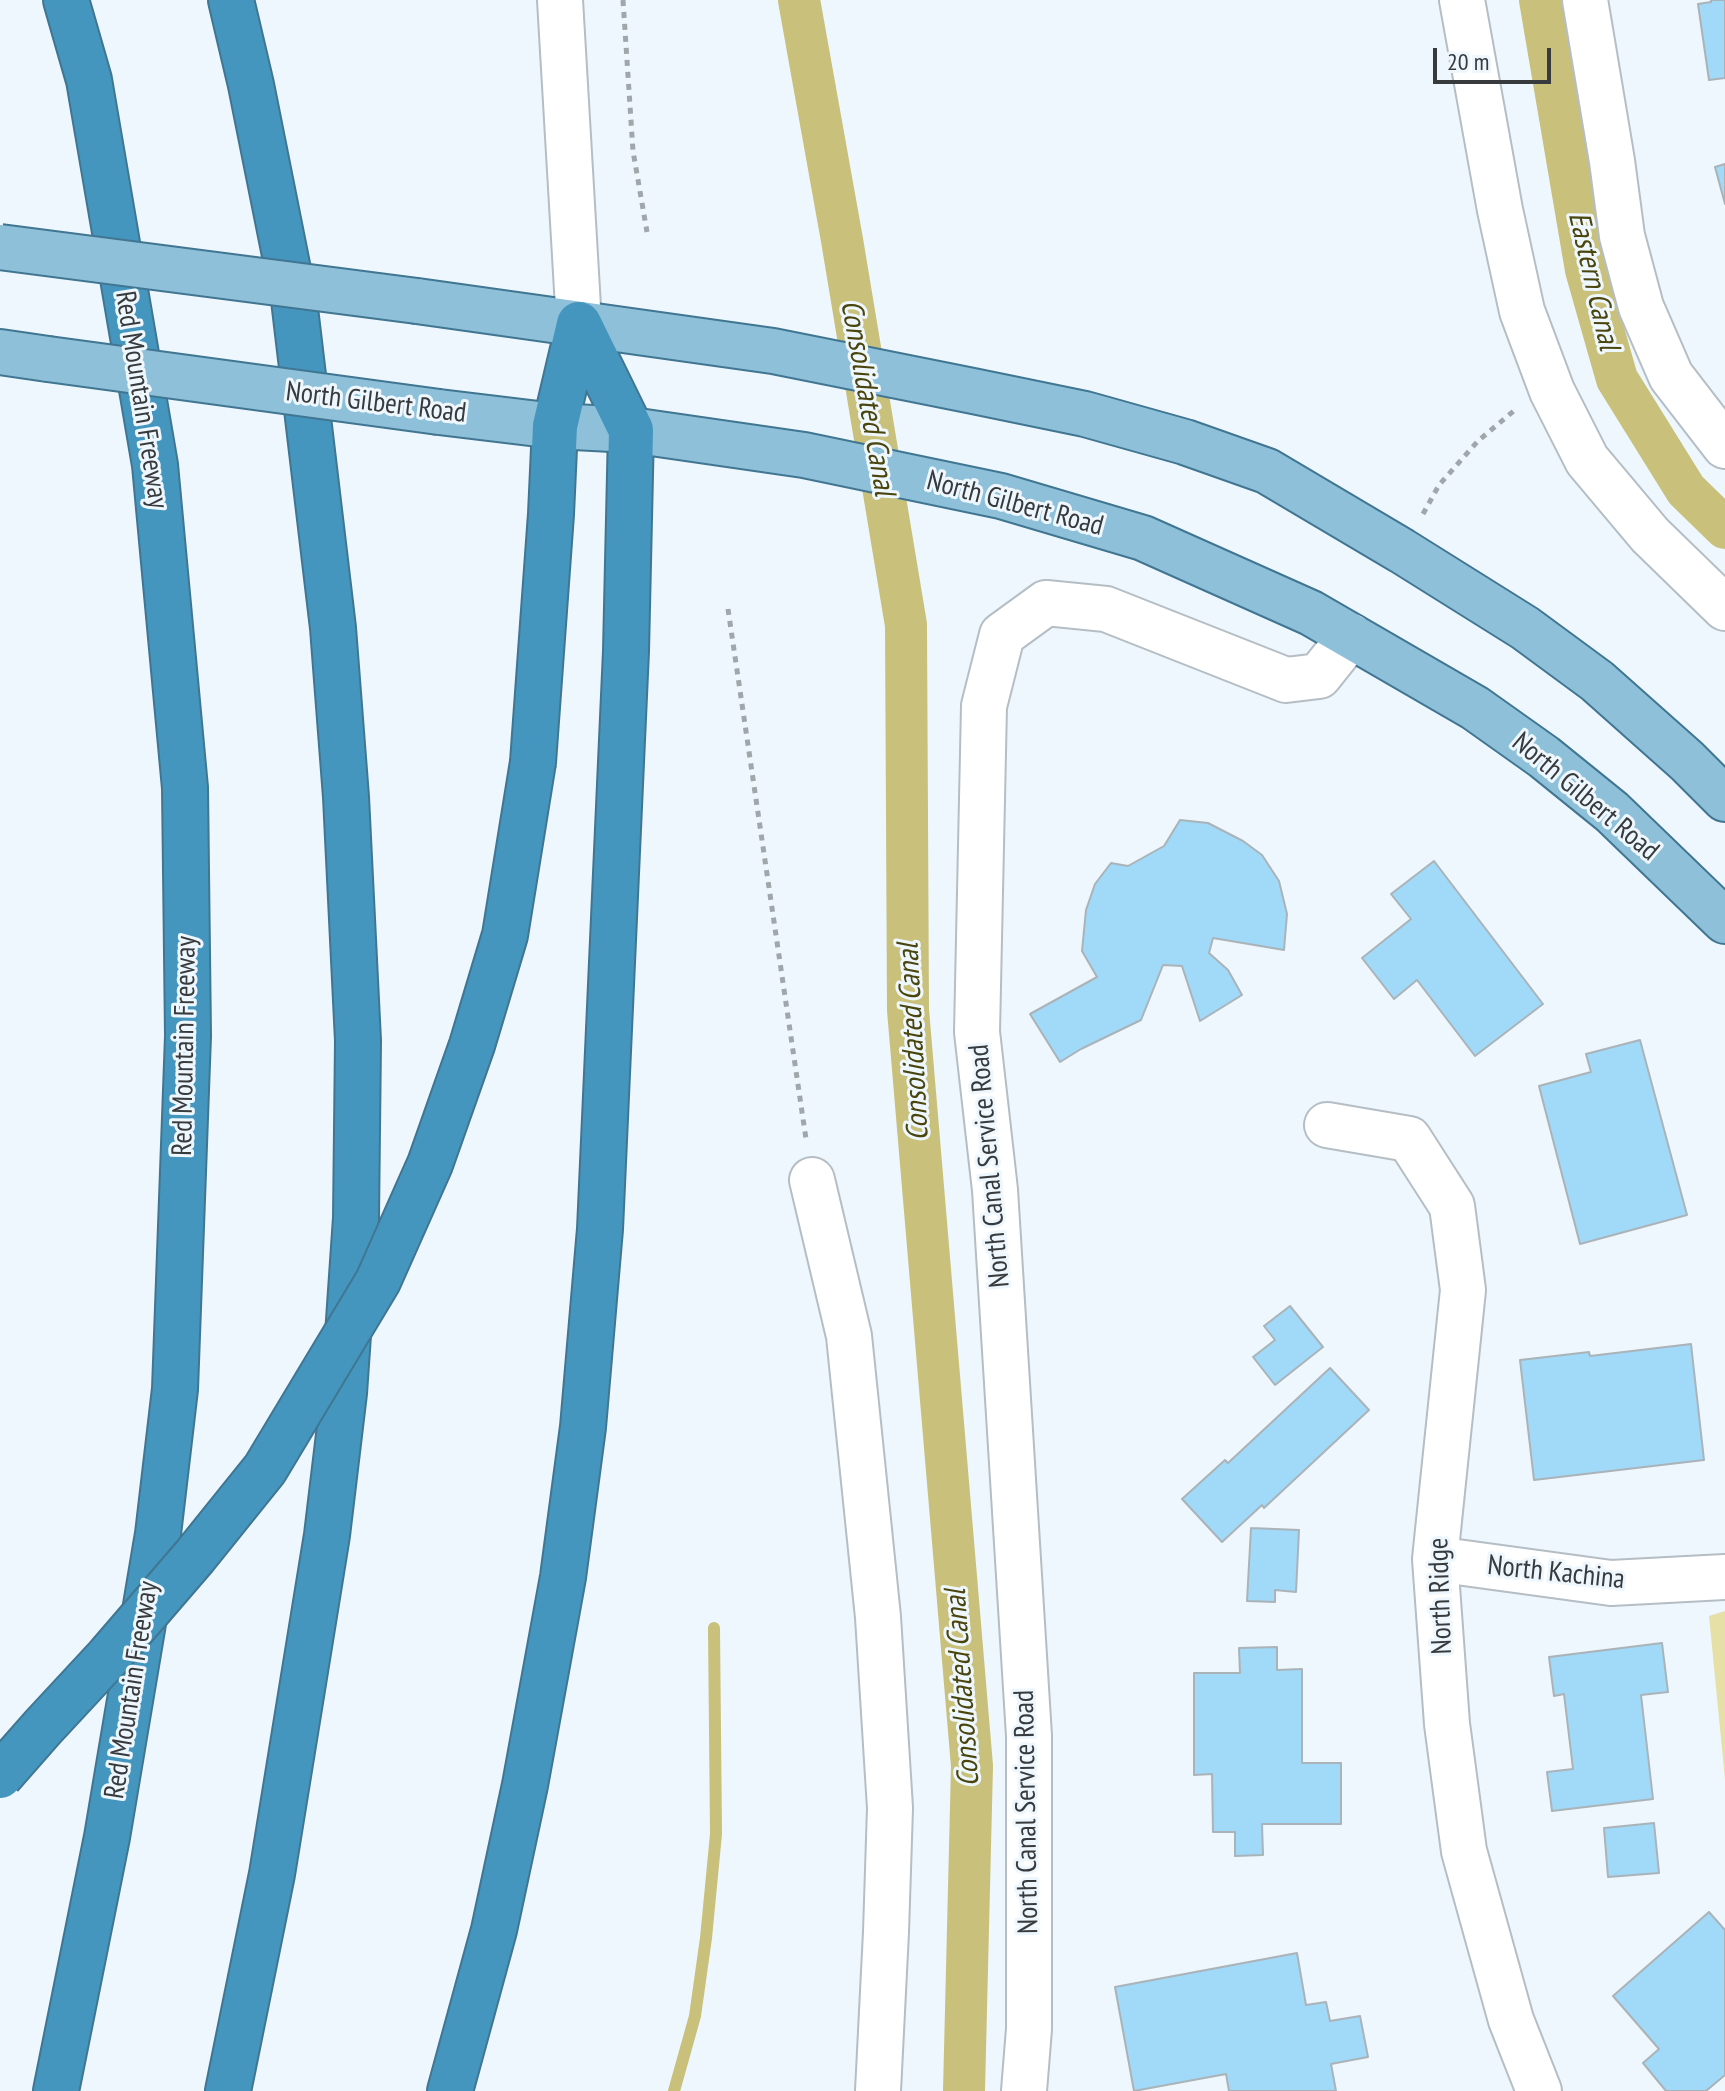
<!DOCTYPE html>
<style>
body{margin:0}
#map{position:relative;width:1725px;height:2091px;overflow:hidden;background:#eef7fd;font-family:"PT Sans Narrow",sans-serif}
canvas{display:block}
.scale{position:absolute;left:1433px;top:48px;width:118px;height:36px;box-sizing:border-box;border:4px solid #383b3d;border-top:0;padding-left:10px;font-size:24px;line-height:28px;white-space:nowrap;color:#383b3d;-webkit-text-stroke:6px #eef7fd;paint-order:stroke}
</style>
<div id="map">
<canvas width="1725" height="2091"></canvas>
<div class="scale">20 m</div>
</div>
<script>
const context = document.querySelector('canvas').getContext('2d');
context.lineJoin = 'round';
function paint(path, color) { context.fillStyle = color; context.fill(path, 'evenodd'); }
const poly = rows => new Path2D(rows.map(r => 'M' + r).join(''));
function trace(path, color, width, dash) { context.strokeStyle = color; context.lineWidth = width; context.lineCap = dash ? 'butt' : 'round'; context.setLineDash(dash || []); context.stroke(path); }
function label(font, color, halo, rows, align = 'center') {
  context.font = font + ' "PT Sans Narrow",sans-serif'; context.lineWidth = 6; context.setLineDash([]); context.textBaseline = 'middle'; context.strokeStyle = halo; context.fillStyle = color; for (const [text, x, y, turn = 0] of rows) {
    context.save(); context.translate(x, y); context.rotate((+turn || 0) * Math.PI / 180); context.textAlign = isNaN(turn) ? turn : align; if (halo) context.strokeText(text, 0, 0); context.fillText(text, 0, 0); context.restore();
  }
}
paint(poly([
 [1725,1611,1725,1779,1709,1616]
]), '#e6e0a7');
trace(poly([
 [674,2091,695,2016,706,1938,716,1834,714,1628]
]), '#c8c07b', 12);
trace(poly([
 [799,0,842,240,906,625,908,1010,972,1766,964,2091],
 [1540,0,1586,270,1617,379,1686,490,1725,528]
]), '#c8c07b', 42);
const building = poly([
 [1711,0,1725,0,1725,78,1709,80,1698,4,1711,2,1711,0],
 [1725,164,1725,204,1715,167,1725,164],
 [1180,820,1208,823,1243,841,1262,855,1279,881,1287,914,1284,950,1213,938,1209,953,1228,970,1242,995,1200,1021,1182,966,1163,965,1141,1020,1081,1049,1060,1062,1030,1014,1097,977,1082,951,1086,910,1095,884,1111,863,1128,866,1164,846,1180,820],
 [1434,861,1543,1004,1475,1056,1417,980,1394,999,1362,958,1411,919,1391,894,1434,861],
 [1640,1040,1687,1215,1580,1244,1539,1086,1591,1072,1586,1054,1640,1040],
 [1290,1306,1323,1347,1275,1385,1253,1357,1275,1340,1264,1326,1290,1306],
 [1691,1344,1704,1460,1534,1480,1520,1360,1589,1352,1590,1356,1691,1344],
 [1330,1368,1369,1410,1264,1508,1262,1505,1222,1542,1182,1499,1225,1460,1228,1463,1330,1368],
 [1251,1528,1299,1530,1296,1592,1275,1590,1275,1602,1247,1601,1251,1528],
 [1662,1643,1668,1692,1641,1695,1653,1799,1552,1811,1547,1772,1573,1769,1564,1694,1554,1696,1549,1657,1662,1643],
 [1277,1647,1277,1670,1302,1669,1302,1763,1341,1763,1341,1824,1262,1824,1263,1855,1235,1856,1235,1832,1213,1832,1212,1774,1194,1775,1194,1673,1240,1673,1239,1648,1277,1647],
 [1654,1823,1659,1873,1608,1877,1604,1828,1654,1823],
 [1709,1912,1725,1930,1725,2075,1706,2091,1666,2091,1643,2063,1659,2049,1613,1996,1709,1912],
 [1297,1953,1306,2005,1326,2002,1330,2021,1360,2016,1368,2057,1331,2064,1336,2091,1229,2091,1226,2074,1134,2091,1115,1987,1297,1953]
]);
paint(building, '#a1d9f9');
trace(building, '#aab3b8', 2);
const minor = poly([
 [560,0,579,324],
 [1462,0,1500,210,1522,311,1552,391,1587,460,1650,535,1725,608],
 [1585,0,1612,161,1622,236,1641,307,1671,376,1725,446],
 [1327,1125,1409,1139,1452,1206,1463,1290,1435,1559,1447,1724,1464,1851,1511,2020,1539,2091],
 [812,1180,849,1336,878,1617,890,1808,886,1932,878,2091],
 [1435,1559,1611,1583,1725,1577],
 [1024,2091,1029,2029,1029,1736,995,1190,977,1032,984,706,1002,635,1046,603,1106,609,1286,680,1319,676,1351,636]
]);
const major = poly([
 [417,301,773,351,973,391,1085,414,1185,442,1267,471,1402,551,1525,628,1597,681,1687,761,1725,799],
 [0,352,48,359],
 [439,412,555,426,631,430,804,455,1001,496,1143,538,1311,613,1475,708,1544,757,1612,812,1725,921]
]);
const highway = poly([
 [533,762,551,514,555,426,579,324],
 [56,2091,107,1837,158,1534,175,1389,188,1036,185,788,155,465,89,80,66,0],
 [228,2091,272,1874,327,1535,344,1393,356,1218,358,1041,346,797,333,628,294,300,251,85,231,0],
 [450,2091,494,1930,525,1785,563,1577,583,1427,600,1229,626,651,631,430,579,324]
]);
trace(minor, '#b5bec4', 48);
trace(major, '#407692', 48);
trace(highway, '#407692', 48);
trace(poly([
 [623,0,633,151,647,232],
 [1423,514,1439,485,1478,441,1516,409],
 [728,609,806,1139]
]), '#a0a7ab', 5, [6, 6]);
trace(minor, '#fff', 44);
trace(major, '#8fc0d9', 44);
trace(highway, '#4596bf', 44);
const majorBridge = poly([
 [0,247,417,301],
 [48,359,439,412]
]);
const highwayBridge = poly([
 [0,1776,43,1727,108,1657,195,1556,265,1469,378,1281,430,1164,472,1045,505,935,533,762]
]);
trace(majorBridge, '#407692', 48, []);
trace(highwayBridge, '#407692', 48, []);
trace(majorBridge, '#8fc0d9', 44);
trace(highwayBridge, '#4596bf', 44);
label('28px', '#383b3d', '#eef7fd', [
 ["Red Mountain Freeway",141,400,81],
 ["North Gilbert Road",376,403,7],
 ["North Gilbert Road",1015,504,15],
 ["North Gilbert Road",1585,797,40],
 ["Red Mountain Freeway",185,1046,-89],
 ["North Canal Service Road",990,1166,-95],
 ["North Kachina",1556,1573,6],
 ["North Ridge",1441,1596,-92],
 ["Red Mountain Freeway",132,1690,-81],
 ["North Canal Service Road",1027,1812,-91]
]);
label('italic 30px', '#4a440d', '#eef7fd', [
 ["Eastern Canal",1593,281,77],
 ["Consolidated Canal",867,398,80],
 ["Consolidated Canal",914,1042,-93],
 ["Consolidated Canal",963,1688,-94]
]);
</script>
